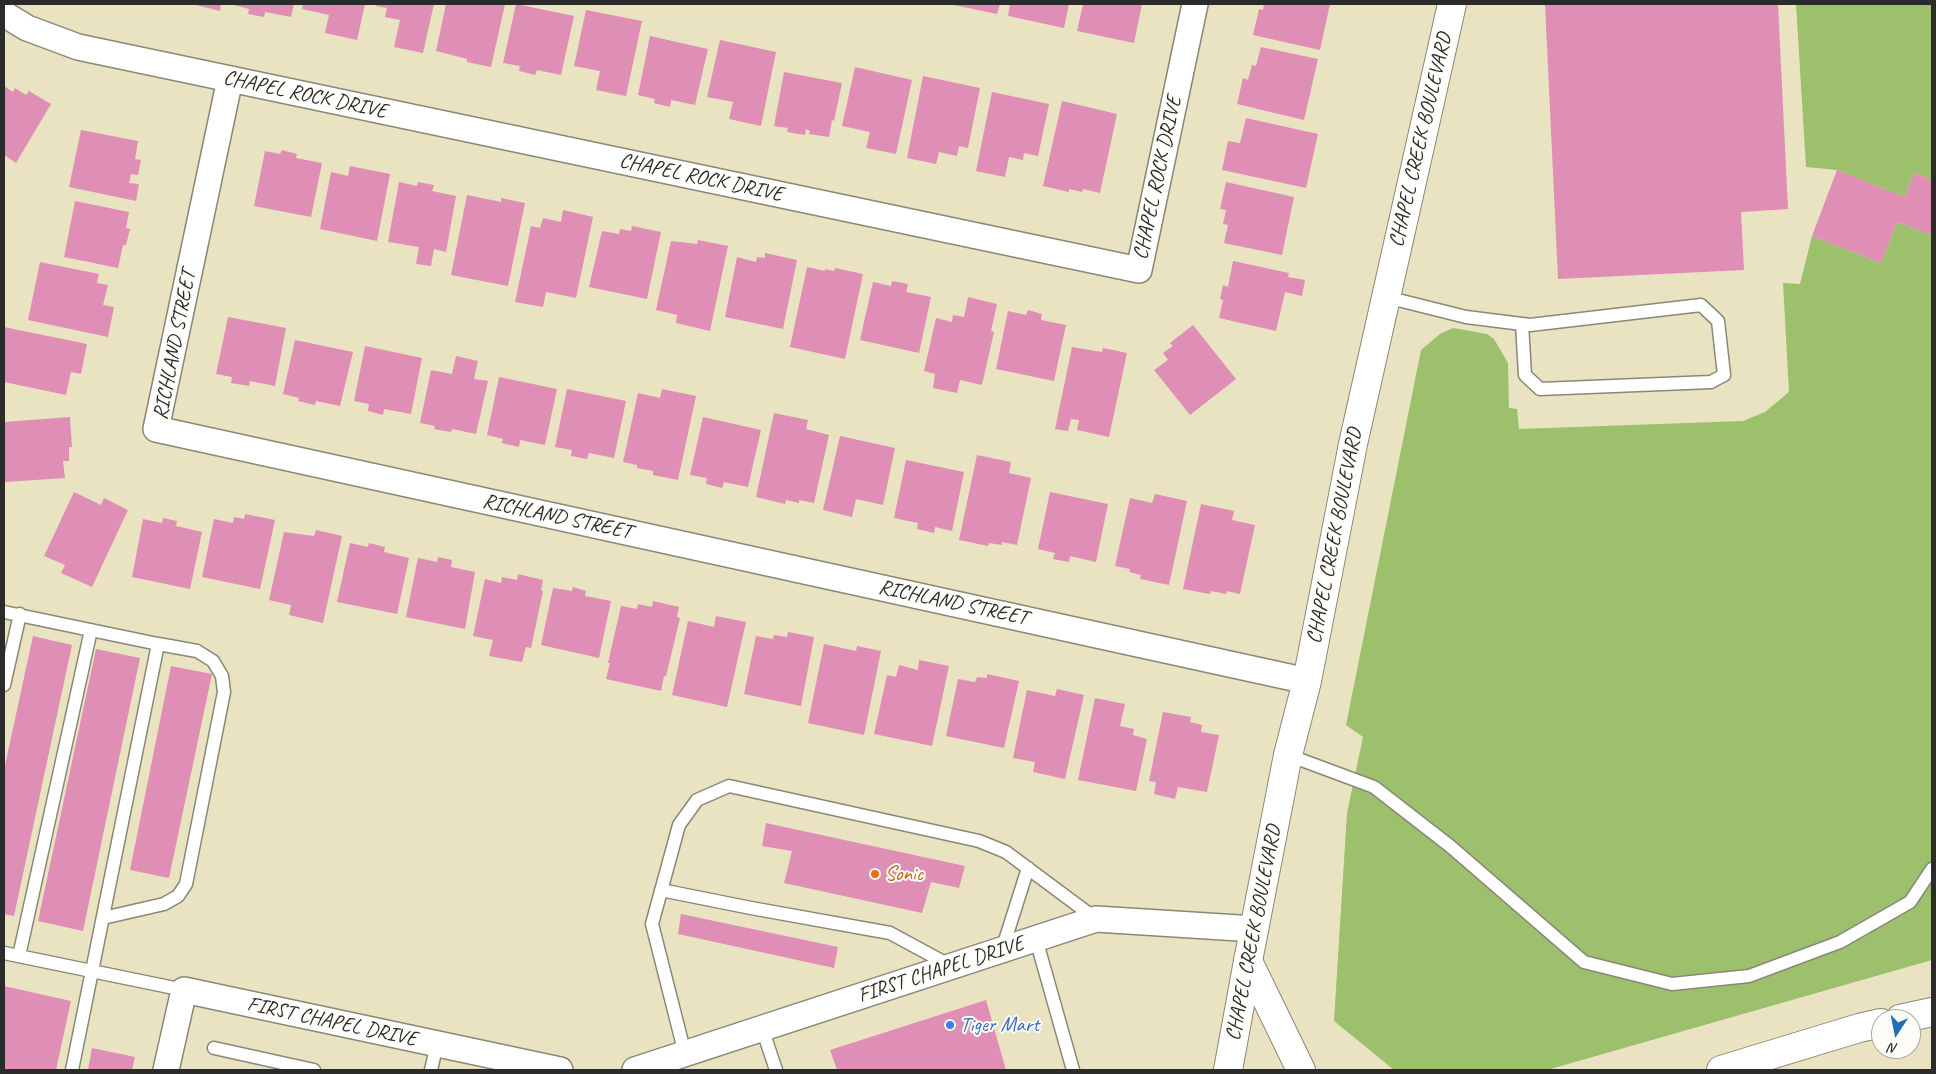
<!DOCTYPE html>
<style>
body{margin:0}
#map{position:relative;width:1936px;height:1074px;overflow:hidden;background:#eae3c2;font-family:Caveat,sans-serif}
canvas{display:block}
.frame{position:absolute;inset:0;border:5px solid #2b2b2b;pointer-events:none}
.north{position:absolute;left:1871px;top:1009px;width:50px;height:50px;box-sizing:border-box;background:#fdfcf7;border:1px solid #a9a8a5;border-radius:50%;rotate:191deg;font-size:14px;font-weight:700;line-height:20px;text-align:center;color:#2b2b2b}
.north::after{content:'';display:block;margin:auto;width:18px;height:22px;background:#1f6fb2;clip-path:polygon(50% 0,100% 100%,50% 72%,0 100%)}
</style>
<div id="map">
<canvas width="1936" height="1074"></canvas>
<div class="frame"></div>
<div class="north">N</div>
</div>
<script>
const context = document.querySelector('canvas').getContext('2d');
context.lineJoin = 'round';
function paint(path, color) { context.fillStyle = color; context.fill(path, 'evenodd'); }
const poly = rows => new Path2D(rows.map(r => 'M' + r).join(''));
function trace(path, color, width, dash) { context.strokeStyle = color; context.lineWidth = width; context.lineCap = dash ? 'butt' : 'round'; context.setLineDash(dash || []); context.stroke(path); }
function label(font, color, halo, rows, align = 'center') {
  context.font = font + ' Caveat,sans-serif'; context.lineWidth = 4; context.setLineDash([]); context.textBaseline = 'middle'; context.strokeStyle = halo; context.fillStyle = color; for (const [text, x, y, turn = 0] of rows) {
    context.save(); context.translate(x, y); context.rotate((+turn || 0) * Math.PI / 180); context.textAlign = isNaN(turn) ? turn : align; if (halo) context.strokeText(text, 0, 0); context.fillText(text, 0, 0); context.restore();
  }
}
paint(poly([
 [1796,4,1932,4,1932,180,1914,173,1905,197,1837,170,1806,167],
 [1897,222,1932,235,1932,960,1547,1070,1394,1070,1334,1021,1347,813,1363,737,1346,725,1421,350,1440,334,1453,328,1487,334,1494,339,1508,363,1509,408,1517,409,1519,429,1743,421,1765,412,1789,392,1783,283,1800,284,1812,236,1881,263]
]), '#9cc06b');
paint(poly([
 [192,4,221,4,220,11],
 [230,4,294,4,291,17,265,12,264,17,248,14,249,9],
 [303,4,365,4,357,40,325,33,329,15,302,9],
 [377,4,434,4,423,53,394,47,400,20,385,17,387,8,376,6],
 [446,4,505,4,491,67,467,62,467,59,436,51],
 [516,4,574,16,561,75,537,70,535,75,519,71,520,66,503,63],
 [949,4,1000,4,997,14],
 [1010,4,1069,4,1064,28,1008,16],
 [1083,4,1142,4,1134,43,1077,31],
 [1264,4,1330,4,1320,50,1253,35,1259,9,1263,10],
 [1545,4,1778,4,1788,209,1741,212,1744,270,1558,279],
 [586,10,642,21,626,96,596,90,600,71,574,66],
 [650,36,708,49,695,105,671,100,670,107,654,103,655,99,638,95],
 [720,40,776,52,761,126,729,119,733,102,707,97],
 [1261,47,1318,59,1304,120,1237,104,1243,78,1248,80,1252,65,1256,66],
 [855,67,912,80,896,154,866,148,870,132,842,126],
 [784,72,842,83,834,121,832,120,829,137,809,134,810,131,806,129,805,135,787,132,788,128,774,126],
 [923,76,980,88,968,148,959,146,957,156,939,152,936,164,907,158],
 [4,86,13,92,15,88,26,95,29,91,51,104,16,163,4,155],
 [992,92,1049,104,1038,156,1024,153,1023,160,1009,157,1005,177,976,171],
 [1062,101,1117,114,1100,193,1083,189,1082,192,1069,189,1069,192,1043,186],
 [1246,118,1318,134,1306,188,1222,170,1228,141,1240,143],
 [81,130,138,141,135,159,141,160,138,175,131,174,129,183,139,184,136,201,69,187],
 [282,150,297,154,296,158,322,163,311,217,254,206,265,151,280,154],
 [350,166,390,174,377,241,320,229,331,172,348,176],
 [1837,170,1905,197,1914,173,1932,180,1932,235,1897,222,1881,263,1812,236],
 [399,182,417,186,418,182,434,185,432,191,456,196,446,252,434,249,431,266,416,264,419,247,388,242],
 [1226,182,1294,197,1282,255,1224,243,1228,225,1223,224,1226,210,1220,209],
 [467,195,501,202,501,198,525,203,508,286,451,275],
 [75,201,129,212,126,228,130,229,126,245,123,245,118,268,64,257],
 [563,210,593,217,576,298,546,292,543,307,515,302,531,226,540,228,543,218,561,222],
 [632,226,661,232,647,299,589,287,602,231,619,234,620,229,631,231],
 [698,240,728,246,710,331,676,323,677,315,656,310,671,241,697,244],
 [765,253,797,260,783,329,725,317,737,257,756,262,757,257,765,258],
 [1233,261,1289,273,1288,277,1305,280,1302,296,1285,292,1276,331,1219,318,1223,300,1220,299,1223,285,1228,287],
 [40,262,99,274,97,283,108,285,103,305,114,307,108,337,28,320],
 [807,267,825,271,825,269,834,271,835,268,863,274,845,359,790,347],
 [892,281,908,284,906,292,931,297,919,353,860,340,873,282,891,286],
 [968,297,997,304,991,331,994,332,982,385,960,380,957,393,933,388,935,374,924,371,936,318,952,322,953,315,964,317],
 [1028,310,1042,314,1041,320,1066,325,1054,381,996,369,1008,311,1026,315],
 [228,317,286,328,275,386,250,381,249,386,231,383,232,377,216,374],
 [1193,325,1236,379,1190,415,1154,370,1168,360,1163,353,1173,346,1170,343],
 [4,327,87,344,81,374,71,372,66,395,4,382],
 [295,340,353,352,340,406,316,401,315,405,298,401,299,398,283,394],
 [365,346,422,358,411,414,384,409,383,415,368,411,369,404,354,401],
 [1072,347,1102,352,1103,348,1127,353,1109,437,1077,430,1079,420,1071,419,1068,431,1055,429],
 [456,356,478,361,474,379,488,381,476,434,452,429,451,432,434,429,435,426,420,423,431,370,452,374],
 [499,377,557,389,545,445,520,440,519,447,502,443,503,439,487,435],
 [567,389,626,401,614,458,589,453,587,459,571,456,572,450,555,447],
 [662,389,696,396,678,480,653,475,653,471,637,468,637,465,623,462,638,393,660,398],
 [774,413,808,420,806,429,829,435,814,503,799,500,799,503,786,500,785,504,756,497],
 [70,417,72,447,69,447,69,461,63,461,65,478,5,482,4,422],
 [703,417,761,430,748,487,724,482,722,488,706,484,707,478,690,475],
 [840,436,895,448,883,505,856,499,852,517,823,510],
 [977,455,1011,462,1009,473,1031,478,1017,545,1002,542,1002,545,989,543,988,546,959,540],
 [906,460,964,472,952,531,935,527,934,533,917,529,918,523,894,518],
 [74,492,101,505,104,498,128,510,92,587,61,573,65,565,44,556],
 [1050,492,1108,504,1096,562,1070,556,1069,562,1053,559,1055,553,1038,549],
 [1155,494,1187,501,1169,585,1140,579,1141,575,1129,572,1130,569,1115,566,1130,498,1152,503],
 [1201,504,1234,511,1232,520,1255,525,1240,594,1227,591,1226,594,1211,591,1210,594,1183,589],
 [245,514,275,520,260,589,202,577,214,519,233,523,234,517,244,519],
 [163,518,177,521,176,526,202,532,190,589,132,577,143,519,162,523],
 [316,530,342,536,323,623,289,615,291,605,269,600,284,532,314,536],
 [350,543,368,547,369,543,385,547,384,552,409,558,397,614,337,602],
 [438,557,452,560,451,567,475,572,465,629,406,617,418,558,437,562],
 [518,574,543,580,541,590,543,591,531,648,526,647,522,662,489,656,493,640,473,636,485,579,501,583,502,577,517,580],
 [573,587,586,591,585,596,611,601,599,658,541,645,553,588,572,591],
 [653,601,679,607,677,617,680,618,666,676,664,676,661,691,606,679,610,663,608,663,621,606,637,609,638,604,652,607],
 [716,616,746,622,727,707,672,695,688,621,714,627],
 [788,632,814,637,801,706,744,694,756,636,773,639,774,635,787,637],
 [33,636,72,645,14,916,4,914,4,770],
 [824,644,856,651,857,646,881,651,864,735,808,723],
 [96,649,140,658,83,931,38,921],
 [919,660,949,666,932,746,874,734,887,675,896,677,899,665,918,670],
 [171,666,212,674,169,878,130,870],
 [987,674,1019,681,1004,748,946,736,958,679,975,682,977,677,987,678],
 [1057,689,1084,695,1065,779,1033,772,1035,762,1013,758,1027,690,1055,696],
 [1095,698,1125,704,1120,726,1134,729,1133,735,1147,739,1136,791,1078,780],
 [1163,712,1191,717,1190,722,1202,725,1201,732,1219,735,1207,792,1178,787,1175,799,1154,794,1156,782,1149,781],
 [766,823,965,866,959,888,931,882,922,913,784,883,792,851,762,846],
 [681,914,838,947,834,968,678,934],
 [4,986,71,1001,56,1070,4,1070],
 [986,1000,1006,1070,837,1070,830,1050],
 [92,1048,135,1057,132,1070,88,1070]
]), '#df8eb6');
const service = poly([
 [1386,297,1466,317,1530,325,1701,305,1718,321,1724,375,1711,382,1540,389,1525,375,1522,324],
 [4,612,158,644,72,1070],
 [4,685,20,614],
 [1288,755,1374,787,1450,846,1584,962,1672,984,1749,976,1840,942,1910,902,1932,869],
 [661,890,751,908,890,933,951,966],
 [103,918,164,904,178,896,186,884,224,692,222,676,213,661,197,651,158,644],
 [1036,939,1073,1070],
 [1002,950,1028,868],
 [4,953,184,990],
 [19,956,91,630],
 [762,1028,776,1070],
 [214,1048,314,1070],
 [685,1054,652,924,679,825,697,800,729,786,979,841,1006,852,1096,919],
 [431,1070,437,1044]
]);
const minor = poly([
 [4,14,27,28,78,47,1139,270,1195,4],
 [230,79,156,429,1307,681],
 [166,1070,184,990,560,1070],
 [635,1070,1096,919,1255,929]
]);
const tertiary = poly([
 [1228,1070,1248,961,1288,755,1307,681,1353,444,1452,4]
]);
const motorway = poly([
 [1248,961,1301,1070],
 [1900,1019,1932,1012],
 [1721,1070,1859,1028,1881,1023]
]);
trace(service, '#8a8776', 15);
trace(minor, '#8a8776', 28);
trace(tertiary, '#8a8776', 30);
trace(motorway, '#8a8776', 30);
trace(service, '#fff', 12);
trace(minor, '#fff', 25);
trace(tertiary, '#fff', 28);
trace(motorway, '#fff', 28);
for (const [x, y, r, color] of [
 [875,874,5,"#e8710a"],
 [950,1025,5,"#3f7fe0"]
]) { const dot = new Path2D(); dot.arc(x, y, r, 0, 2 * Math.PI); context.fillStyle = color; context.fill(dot); trace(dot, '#fdfcf7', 2); }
label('21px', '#2b2b2b', '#fdfcf7', [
 ["CHAPEL ROCK DRIVE",305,95,12],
 ["CHAPEL CREEK BOULEVARD",1421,140,-77],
 ["CHAPEL ROCK DRIVE",701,178,12],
 ["CHAPEL ROCK DRIVE",1158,178,-78],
 ["RICHLAND STREET",175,345,-79],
 ["RICHLAND STREET",557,517,12],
 ["CHAPEL CREEK BOULEVARD",1335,536,-79],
 ["RICHLAND STREET",953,603,12],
 ["CHAPEL CREEK BOULEVARD",1254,933,-79],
 ["FIRST CHAPEL DRIVE",941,970,-18],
 ["FIRST CHAPEL DRIVE",332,1022,12]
]);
label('21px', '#c56008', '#fdfcf7', [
 ["Sonic",885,874]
], 'left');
label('21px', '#366cbe', '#fdfcf7', [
 ["Tiger Mart",960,1025]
], 'left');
</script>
